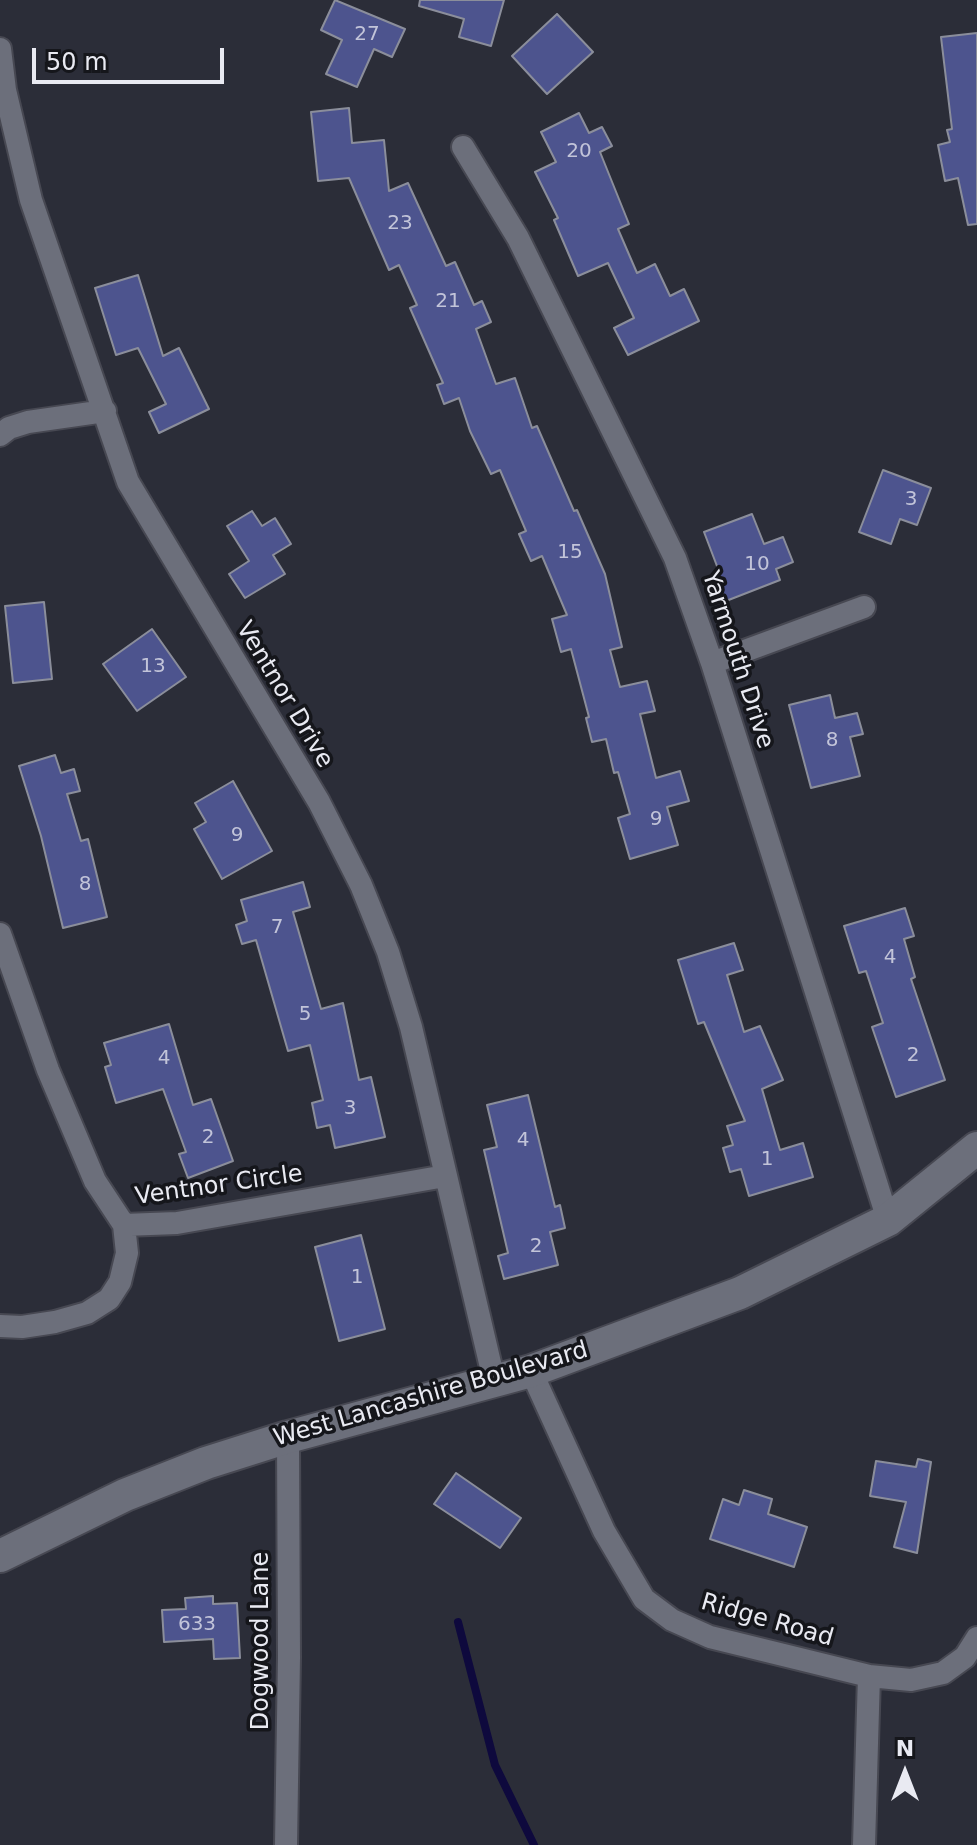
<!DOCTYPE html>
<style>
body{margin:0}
#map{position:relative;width:977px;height:1845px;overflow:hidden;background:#2b2d38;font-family:"DejaVu Sans",sans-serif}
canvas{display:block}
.north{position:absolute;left:865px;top:1733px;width:80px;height:80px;-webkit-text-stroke:6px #15161b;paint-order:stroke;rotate:0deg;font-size:22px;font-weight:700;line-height:32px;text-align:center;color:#e9eaf2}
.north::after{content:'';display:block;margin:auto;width:28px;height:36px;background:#e9eaf2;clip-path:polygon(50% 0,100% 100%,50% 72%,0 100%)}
.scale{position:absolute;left:32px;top:48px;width:192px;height:36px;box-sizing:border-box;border:4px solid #e9eaf2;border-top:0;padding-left:10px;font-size:24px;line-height:28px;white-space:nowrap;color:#e9eaf2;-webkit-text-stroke:6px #15161b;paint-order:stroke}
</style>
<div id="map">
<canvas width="977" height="1845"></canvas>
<div class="north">N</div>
<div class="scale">50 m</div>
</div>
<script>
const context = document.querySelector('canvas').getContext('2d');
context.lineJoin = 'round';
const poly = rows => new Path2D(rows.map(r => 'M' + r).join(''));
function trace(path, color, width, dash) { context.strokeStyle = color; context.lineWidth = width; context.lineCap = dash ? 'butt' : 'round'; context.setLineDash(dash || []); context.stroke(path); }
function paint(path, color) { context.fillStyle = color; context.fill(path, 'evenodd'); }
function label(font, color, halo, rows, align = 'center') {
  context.font = font + ' "DejaVu Sans",sans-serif'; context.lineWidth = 7; context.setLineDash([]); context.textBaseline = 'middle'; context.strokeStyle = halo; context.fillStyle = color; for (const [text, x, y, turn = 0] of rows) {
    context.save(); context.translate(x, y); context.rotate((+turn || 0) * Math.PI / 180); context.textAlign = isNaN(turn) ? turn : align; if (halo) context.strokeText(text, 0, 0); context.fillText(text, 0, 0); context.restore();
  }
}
trace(poly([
 [458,1622,495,1765,534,1845]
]), '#0e093d', 8);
const building = poly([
 [335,0,405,29,392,57,374,49,357,87,326,74,342,40,321,30,335,0],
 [420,0,504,0,491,46,459,37,464,19,419,6,420,0],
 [557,14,593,52,547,94,512,56,557,14],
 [977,33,977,224,968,225,958,178,945,181,938,145,950,142,947,130,952,129,941,37,977,33],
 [349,108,352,143,384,140,389,191,408,183,446,266,455,262,474,305,482,301,491,322,476,329,496,384,515,378,532,428,537,426,574,511,577,510,605,574,622,647,610,650,620,687,647,681,655,711,640,714,656,778,680,771,689,801,667,807,678,845,630,859,618,818,630,814,618,772,614,773,606,739,592,742,586,718,589,717,571,649,561,652,552,619,567,615,542,556,531,561,519,534,526,531,500,470,491,474,470,431,459,398,444,404,437,385,443,383,410,308,417,305,399,265,389,270,349,178,318,181,311,112,349,108],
 [579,113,589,133,602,127,612,146,600,152,629,224,618,229,637,273,655,264,670,296,684,289,699,321,628,355,614,328,634,318,608,263,578,276,554,220,558,218,535,172,556,162,541,132,579,113],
 [138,275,163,356,179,348,209,409,159,433,149,412,166,404,138,348,116,355,95,288,138,275],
 [883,470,931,488,917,525,900,519,891,544,859,532,883,470],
 [252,511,262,526,275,518,291,544,273,555,285,574,245,598,229,574,249,561,227,526,252,511],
 [752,514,764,544,783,537,793,562,776,569,780,580,726,601,715,575,720,574,704,532,752,514],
 [44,602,52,679,13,683,5,606,44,602],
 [152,629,186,677,137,711,103,664,152,629],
 [830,695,835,718,857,713,863,734,850,737,860,776,811,788,789,705,830,695],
 [55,755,61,773,74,769,80,791,67,794,81,841,88,839,107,917,63,928,41,836,19,766,55,755],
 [233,781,272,851,222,879,194,829,206,822,195,803,233,781],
 [303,882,310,907,293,912,321,1009,343,1003,359,1080,371,1077,385,1137,335,1148,330,1125,317,1128,312,1103,323,1100,310,1045,288,1051,256,940,242,944,236,925,247,921,241,900,303,882],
 [905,908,914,936,904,939,915,977,911,979,945,1080,896,1097,872,1027,883,1023,866,971,859,973,844,926,905,908],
 [734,943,743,970,727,975,744,1032,760,1026,783,1080,762,1089,780,1150,803,1143,813,1177,749,1196,741,1169,730,1172,723,1148,733,1145,727,1126,745,1121,704,1022,698,1024,678,960,734,943],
 [169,1024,193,1105,211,1099,233,1161,188,1178,179,1154,186,1152,163,1089,116,1103,105,1067,111,1065,104,1043,169,1024],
 [528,1095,555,1207,560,1205,565,1228,550,1232,558,1265,504,1279,498,1256,508,1253,484,1150,497,1147,487,1105,528,1095],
 [361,1235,385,1329,339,1341,315,1247,361,1235],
 [918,1459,931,1462,917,1553,894,1547,906,1502,870,1496,876,1461,916,1467,918,1459],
 [456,1473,521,1518,500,1548,434,1504,456,1473],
 [744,1490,772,1499,768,1514,807,1527,794,1567,710,1539,723,1499,739,1505,744,1490],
 [213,1596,213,1604,237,1603,240,1658,214,1659,213,1639,164,1642,162,1610,186,1609,185,1598,213,1596]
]);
paint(building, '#4d548e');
trace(building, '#8b8e9b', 2);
const minor = poly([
 [0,49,5,90,31,200,128,482,319,802,361,885,388,952,411,1027,494,1380],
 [463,147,518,238,675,558,712,663,888,1220],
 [0,435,9,428,28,422,105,411],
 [712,663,864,607],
 [0,934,48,1070,95,1181,124,1225,127,1253,120,1282,109,1299,87,1313,55,1322,22,1327,0,1326],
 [124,1225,177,1223,445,1176],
 [531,1371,604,1531,644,1599,672,1620,710,1637,869,1676,911,1680,943,1673,965,1657,977,1638],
 [286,1845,289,1657,288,1437],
 [864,1845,869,1676]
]);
const secondary = poly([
 [0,1556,125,1495,206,1463,288,1437,531,1371,740,1293,888,1220,977,1148]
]);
trace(minor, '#474852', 26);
trace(secondary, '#474852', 36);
trace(minor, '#6c6f7b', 22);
trace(secondary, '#6c6f7b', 32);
label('20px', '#c2c4d9', null, [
 ["27",367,35],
 ["20",579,152],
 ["23",400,224],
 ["21",448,302],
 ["3",911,500],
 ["15",570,553],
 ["10",757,565],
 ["13",153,667],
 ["8",832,741],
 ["9",656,820],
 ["9",237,836],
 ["8",85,885],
 ["7",277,928],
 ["4",890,958],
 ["5",305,1015],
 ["2",913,1056],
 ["4",164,1059],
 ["3",350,1109],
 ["2",208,1138],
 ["4",523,1141],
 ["1",767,1160],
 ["2",536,1247],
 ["1",357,1278],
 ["633",197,1625]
]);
label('24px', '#e9eaf2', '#15161b', [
 ["Yarmouth Drive",737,660,72],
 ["Ventnor Drive",284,695,59],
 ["Ventnor Circle",219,1186,-8],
 ["West Lancashire Boulevard",431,1395,-16],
 ["Ridge Road",767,1621,16],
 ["Dogwood Lane",262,1641,-90]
]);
</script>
